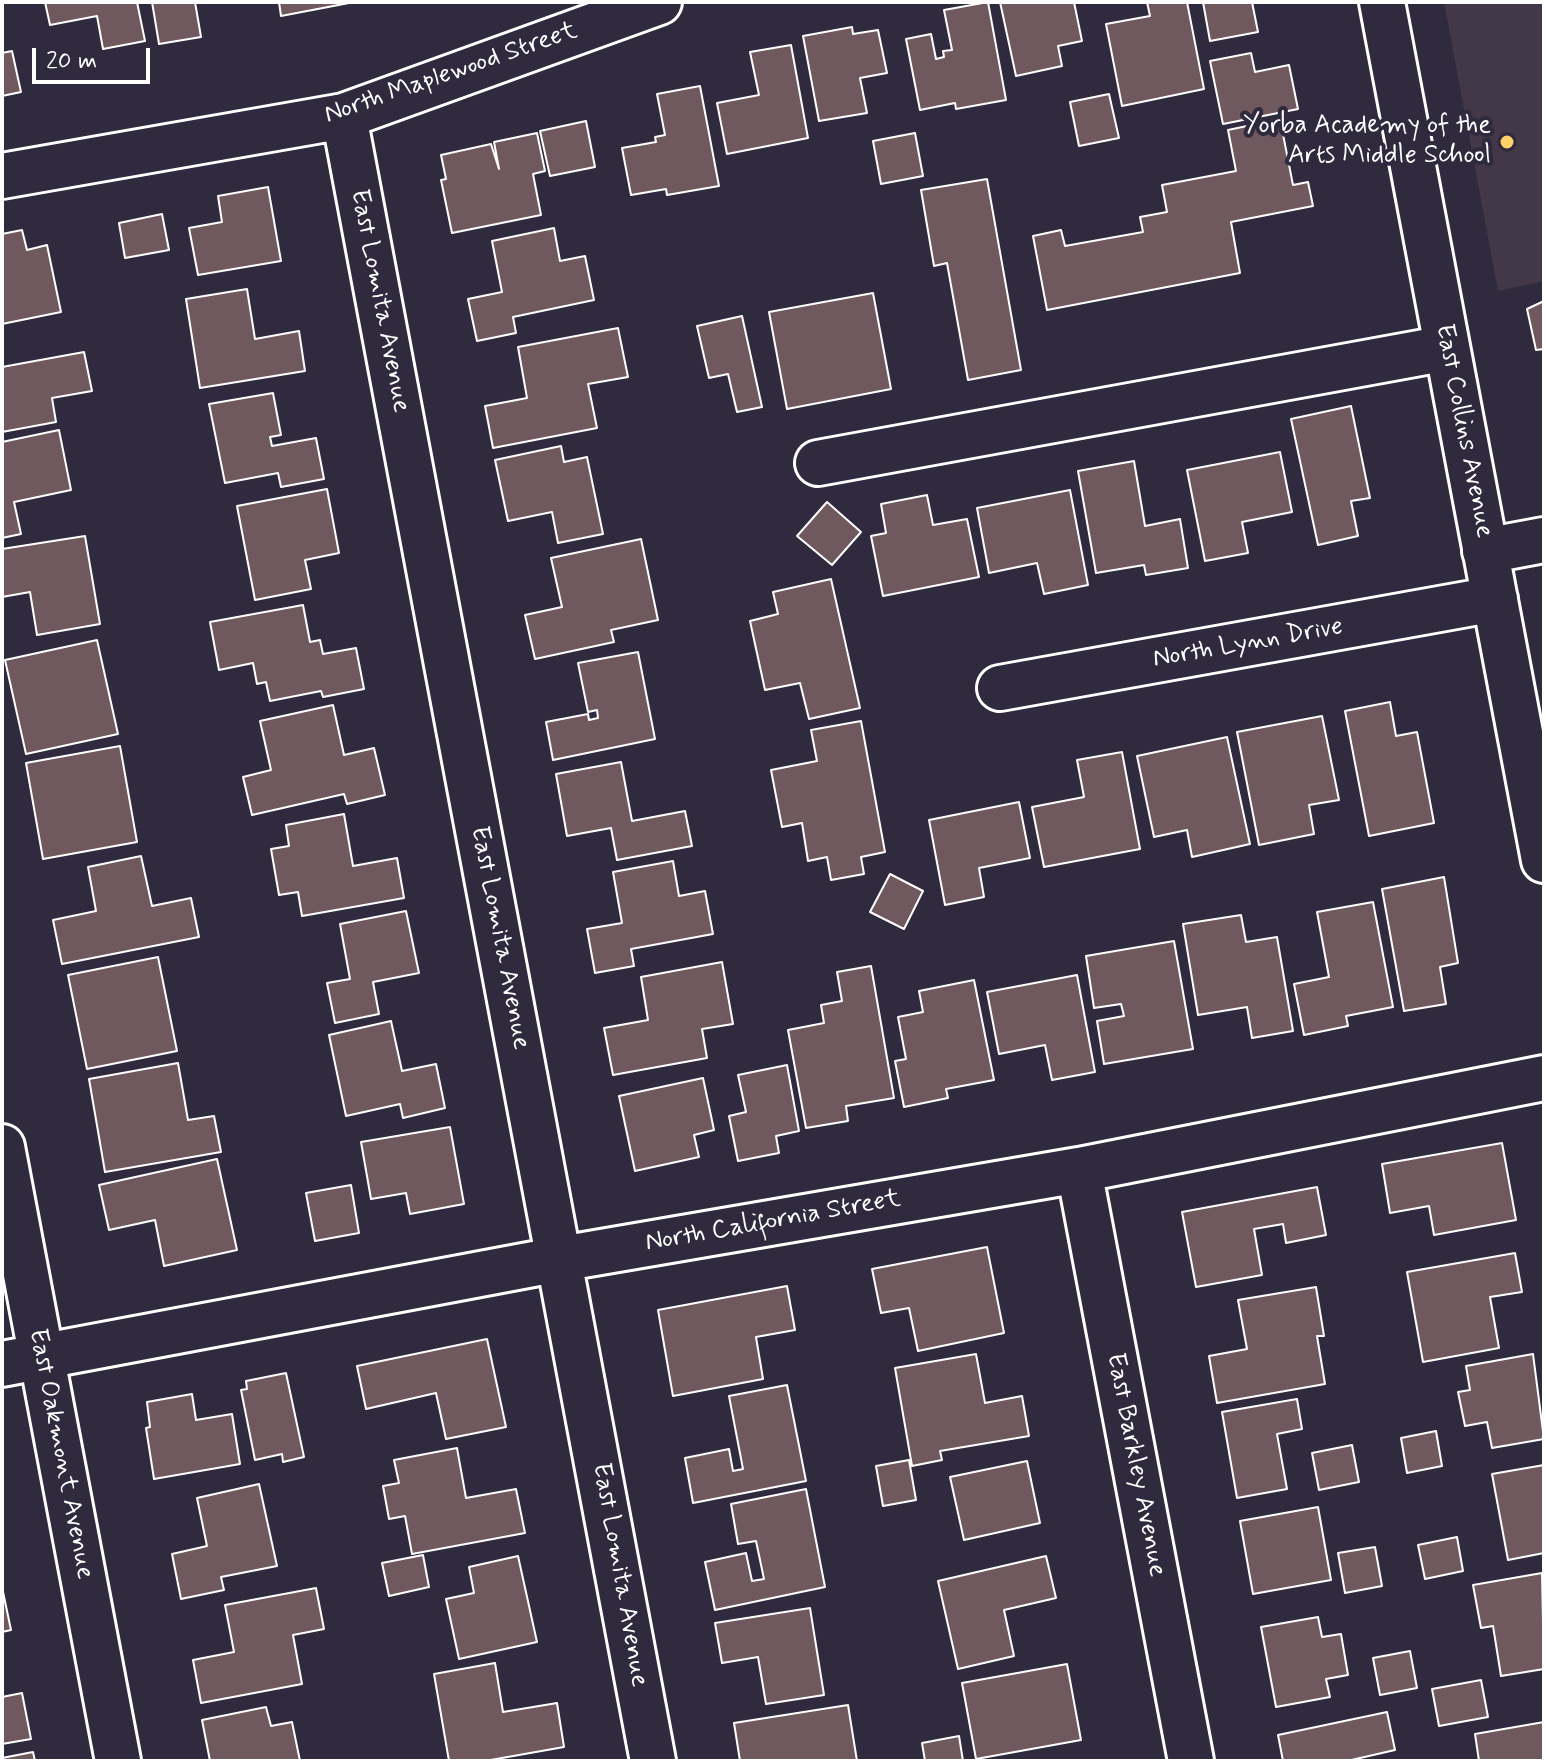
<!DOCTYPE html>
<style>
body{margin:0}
#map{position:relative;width:1546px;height:1763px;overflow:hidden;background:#2f2a3d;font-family:Mynerve,sans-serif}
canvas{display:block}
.frame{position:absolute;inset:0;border:4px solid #fff;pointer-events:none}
.scale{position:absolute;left:32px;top:48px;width:118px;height:36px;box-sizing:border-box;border:4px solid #fff;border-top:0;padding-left:10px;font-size:24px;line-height:28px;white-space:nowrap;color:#fff;-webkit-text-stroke:6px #2f2a3d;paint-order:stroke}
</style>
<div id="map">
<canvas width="1546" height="1763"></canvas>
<div class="frame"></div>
<div class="scale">20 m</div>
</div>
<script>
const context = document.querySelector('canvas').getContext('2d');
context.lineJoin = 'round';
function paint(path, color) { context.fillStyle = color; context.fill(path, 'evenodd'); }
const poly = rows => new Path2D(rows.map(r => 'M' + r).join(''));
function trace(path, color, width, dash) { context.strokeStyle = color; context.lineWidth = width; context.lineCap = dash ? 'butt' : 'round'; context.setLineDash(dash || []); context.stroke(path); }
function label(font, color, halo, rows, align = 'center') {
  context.font = font + ' Mynerve,sans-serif'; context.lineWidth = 8; context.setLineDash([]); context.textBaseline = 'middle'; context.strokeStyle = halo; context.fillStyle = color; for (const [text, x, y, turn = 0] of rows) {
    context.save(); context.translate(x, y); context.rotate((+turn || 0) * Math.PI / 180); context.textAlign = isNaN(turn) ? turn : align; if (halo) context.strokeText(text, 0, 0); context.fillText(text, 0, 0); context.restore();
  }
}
paint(poly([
 [1444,2,1544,2,1544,281,1498,291]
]), '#423847');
const building = poly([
 [45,2,137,2,145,41,103,49,97,16,50,25,45,2],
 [152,2,195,2,201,37,159,44,152,2],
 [279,2,349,2,349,3,281,16,279,2],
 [988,2,1006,100,956,109,955,103,920,110,906,39,931,34,936,59,944,57,943,51,952,50,944,10,988,2],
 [1000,2,1074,2,1082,41,1058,46,1062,66,1016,76,1000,2],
 [1147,2,1187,2,1204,89,1122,106,1106,24,1150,16,1147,2],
 [1203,2,1252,2,1258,32,1210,41,1203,2],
 [852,27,853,34,878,30,887,73,860,78,867,113,819,121,803,36,852,27],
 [791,45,808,138,727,154,717,103,759,95,750,52,791,45],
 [12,51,21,92,2,96,2,53,12,51],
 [1251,53,1255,72,1289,65,1298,109,1223,124,1210,61,1251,53],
 [700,86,719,186,667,195,666,189,631,195,622,148,656,142,655,137,665,135,657,94,700,86],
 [1109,94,1119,138,1079,146,1070,102,1109,94],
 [1280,119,1293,185,1308,182,1313,206,1231,222,1240,273,1047,310,1033,236,1061,230,1065,246,1143,232,1140,217,1167,212,1162,185,1236,171,1228,130,1280,119],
 [586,121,595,167,550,176,540,131,586,121],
 [537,133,545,171,533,174,541,215,452,233,441,180,446,179,441,155,491,144,499,169,494,142,537,133],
 [915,133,923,176,881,184,873,141,915,133],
 [987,179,1021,370,968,380,947,263,934,266,921,190,987,179],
 [268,187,281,261,198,275,189,228,222,222,218,196,268,187],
 [162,214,169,250,125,258,119,223,162,214],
 [554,228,560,261,585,256,594,300,513,317,516,333,477,341,468,299,502,292,492,241,554,228],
 [22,230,27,250,47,245,61,312,2,324,2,234,22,230],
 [247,289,255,339,299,331,305,371,200,388,186,299,247,289],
 [873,293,891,389,787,409,769,312,873,293],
 [1544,301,1544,349,1536,350,1527,309,1544,301],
 [742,316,762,407,737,412,728,374,709,378,697,326,742,316],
 [618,328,628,377,588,384,597,428,493,448,485,406,527,398,518,347,618,328],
 [84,352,92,391,52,398,56,422,2,432,2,367,84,352],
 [273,393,281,435,270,437,272,446,316,438,324,479,281,487,278,473,225,483,209,404,273,393],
 [1351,406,1370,498,1351,501,1358,536,1318,545,1291,419,1351,406],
 [59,430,71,490,14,502,21,534,2,538,2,442,59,430],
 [561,446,564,462,587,457,603,534,558,543,552,512,508,521,495,460,561,446],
 [1280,452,1292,512,1242,522,1248,553,1205,561,1187,470,1280,452],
 [1134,461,1145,526,1180,519,1188,568,1146,575,1144,565,1096,573,1078,471,1134,461],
 [327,489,339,553,305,560,311,589,255,600,237,506,327,489],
 [1070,490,1088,585,1044,594,1037,563,989,573,977,508,1070,490],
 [927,495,933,525,967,519,979,577,883,596,871,536,886,533,881,504,927,495],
 [827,502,861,532,832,565,797,536,827,502],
 [85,536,100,624,37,635,30,592,2,597,2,549,85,536],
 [641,539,658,620,611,630,614,642,535,659,525,615,562,607,551,558,641,539],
 [831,579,860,708,809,719,800,683,765,690,750,621,778,614,773,592,831,579],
 [303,605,310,642,320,640,323,654,356,648,364,689,323,697,321,691,270,701,266,682,257,684,253,663,219,670,210,622,303,605],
 [97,640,118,734,26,754,5,660,97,640],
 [638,652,655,739,553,760,546,722,588,714,589,720,598,718,597,710,588,712,578,663,638,652],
 [1390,702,1396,736,1417,732,1434,823,1369,836,1345,711,1390,702],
 [333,705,344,755,374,748,385,795,347,804,344,794,252,815,243,777,271,770,260,721,333,705],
 [1322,716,1339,800,1309,805,1314,834,1259,845,1237,732,1322,716],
 [861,721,885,852,861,857,864,874,831,880,827,857,808,861,802,823,782,827,771,770,817,761,811,730,861,721],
 [1227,737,1250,844,1192,857,1187,830,1154,837,1137,756,1227,737],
 [120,746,137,842,43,859,26,763,120,746],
 [1122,752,1140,849,1044,867,1032,807,1084,797,1077,760,1122,752],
 [621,762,632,821,685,811,692,846,617,860,611,828,567,836,556,774,621,762],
 [1019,802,1030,858,979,868,984,897,945,905,929,820,1019,802],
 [344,814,353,866,397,858,404,898,302,916,298,892,279,895,271,849,289,846,286,825,344,814],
 [141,856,152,906,191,898,199,937,62,964,53,920,96,911,88,867,141,856],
 [673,861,679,896,705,891,713,934,631,949,634,966,595,973,587,929,622,923,613,872,673,861],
 [890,874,923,891,904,929,870,912,890,874],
 [1444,877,1458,963,1440,967,1446,1004,1404,1011,1382,889,1444,877],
 [1373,902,1393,1007,1346,1016,1348,1026,1304,1035,1294,984,1329,977,1317,912,1373,902],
 [406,911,419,973,373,982,379,1014,335,1023,327,983,350,979,340,924,406,911],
 [1241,915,1246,942,1277,937,1293,1031,1252,1038,1247,1007,1198,1015,1183,924,1241,915],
 [1174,941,1193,1049,1104,1064,1097,1021,1124,1016,1121,1004,1094,1008,1086,956,1174,941],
 [158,957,177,1051,87,1069,68,975,158,957],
 [722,962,733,1024,702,1029,707,1058,613,1075,604,1028,648,1020,641,977,722,962],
 [871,966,894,1098,846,1106,848,1121,806,1128,788,1030,824,1023,821,1005,842,1001,837,972,871,966],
 [1077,975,1095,1072,1052,1080,1045,1045,999,1054,987,992,1077,975],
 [974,980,994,1080,946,1089,948,1098,904,1107,895,1061,906,1059,898,1017,923,1012,919,991,974,980],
 [391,1021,402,1071,436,1064,445,1108,403,1118,400,1104,346,1116,329,1035,391,1021],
 [178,1063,188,1120,214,1116,221,1152,105,1172,89,1079,178,1063],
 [787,1065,799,1131,776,1136,779,1153,738,1161,729,1116,746,1112,738,1075,787,1065],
 [703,1078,714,1130,694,1135,699,1157,635,1171,619,1096,703,1078],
 [450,1127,464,1204,410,1214,406,1193,371,1199,361,1142,450,1127],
 [1502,1143,1516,1220,1434,1235,1429,1206,1390,1213,1382,1164,1502,1143],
 [217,1159,237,1250,164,1266,155,1220,109,1230,99,1185,217,1159],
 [351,1185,359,1233,315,1241,306,1193,351,1185],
 [1317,1187,1326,1235,1286,1243,1283,1224,1254,1229,1262,1275,1196,1287,1182,1212,1317,1187],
 [987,1247,1004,1333,918,1351,909,1308,881,1313,872,1269,987,1247],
 [1515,1253,1522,1292,1490,1297,1499,1348,1423,1362,1407,1272,1515,1253],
 [787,1286,795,1330,756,1337,763,1379,673,1396,658,1310,787,1286],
 [1316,1287,1324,1336,1317,1336,1325,1384,1217,1403,1209,1356,1247,1349,1238,1300,1316,1287],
 [487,1339,506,1427,446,1439,436,1393,366,1409,357,1366,487,1339],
 [976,1354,985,1403,1022,1396,1029,1436,940,1451,942,1460,912,1466,895,1368,976,1354],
 [1533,1354,1544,1439,1492,1448,1487,1422,1465,1426,1458,1392,1470,1390,1466,1366,1533,1354],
 [286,1373,304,1457,283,1462,282,1454,255,1460,241,1390,247,1389,246,1381,286,1373],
 [787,1385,806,1481,693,1503,685,1458,729,1449,733,1471,743,1469,729,1396,787,1385],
 [192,1394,196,1420,232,1414,240,1464,154,1479,146,1428,150,1427,147,1402,192,1394],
 [1297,1399,1302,1429,1277,1434,1287,1489,1237,1498,1222,1412,1297,1399],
 [1436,1431,1442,1466,1407,1473,1401,1438,1436,1431],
 [1352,1445,1359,1482,1319,1490,1312,1453,1352,1445],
 [457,1448,466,1498,516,1489,525,1533,412,1554,405,1516,389,1519,383,1486,399,1483,394,1460,457,1448],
 [909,1460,916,1500,883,1506,876,1466,909,1460],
 [1027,1461,1040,1523,964,1540,950,1477,1027,1461],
 [1544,1465,1544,1553,1508,1560,1492,1474,1544,1465],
 [259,1484,277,1566,221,1577,224,1590,181,1599,172,1554,207,1546,197,1498,259,1484],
 [806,1489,825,1587,715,1610,705,1562,746,1553,752,1581,764,1579,756,1541,738,1544,731,1504,806,1489],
 [1318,1507,1331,1580,1253,1594,1240,1521,1318,1507],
 [1457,1537,1463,1571,1425,1579,1418,1545,1457,1537],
 [1375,1547,1382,1586,1345,1593,1338,1553,1375,1547],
 [423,1555,429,1587,389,1596,382,1563,423,1555],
 [518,1556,537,1642,459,1659,446,1599,474,1593,469,1567,518,1556],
 [1046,1556,1056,1598,1004,1610,1014,1656,958,1669,938,1581,1046,1556],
 [1542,1573,1544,1669,1501,1676,1493,1626,1481,1628,1473,1585,1542,1573],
 [2,1587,11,1630,2,1632,2,1587],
 [316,1588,324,1629,293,1635,302,1684,201,1703,193,1660,234,1652,225,1605,316,1588],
 [810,1608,824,1695,766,1704,758,1657,722,1663,715,1623,810,1608],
 [1318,1617,1322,1637,1341,1634,1348,1675,1326,1679,1330,1697,1276,1707,1261,1627,1318,1617],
 [1410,1651,1417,1688,1380,1695,1373,1658,1410,1651],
 [495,1663,503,1712,557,1703,564,1747,485,1761,449,1761,434,1674,495,1663],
 [1067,1664,1081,1740,976,1759,962,1683,1067,1664],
 [1481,1680,1488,1717,1439,1726,1432,1689,1481,1680],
 [22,1693,31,1739,2,1744,2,1697,22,1693],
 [848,1705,857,1761,740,1761,734,1723,848,1705],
 [266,1707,271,1726,292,1722,300,1761,210,1761,202,1720,266,1707],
 [1387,1712,1395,1750,1347,1761,1283,1761,1278,1735,1387,1712],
 [1544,1722,1544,1761,1479,1761,1475,1734,1544,1722],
 [959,1736,963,1761,925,1761,922,1743,959,1736],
 [33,1752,35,1761,2,1761,2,1758,33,1752]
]);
paint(building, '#6f595f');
trace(building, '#fff', 2);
const minor = poly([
 [1382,2,1544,860],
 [344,116,653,1761],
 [2,176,344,116,659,2],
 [818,463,1447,348],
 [1485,551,1544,540],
 [1000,688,1495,599],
 [2,1147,118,1761],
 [1079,1170,1191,1761],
 [2,1364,560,1259,1079,1170,1544,1078]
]);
trace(minor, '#fff', 50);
trace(minor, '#2f2a3d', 44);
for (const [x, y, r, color] of [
 [1507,142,8,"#ffd166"]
]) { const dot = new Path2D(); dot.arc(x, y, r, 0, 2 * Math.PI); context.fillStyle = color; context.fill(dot); trace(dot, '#2f2a3d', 3); }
label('26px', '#fff', '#2f2a3d', [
 ["North Maplewood Street",451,74,-19],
 ["East Lomita Avenue",379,301,79],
 ["East Collins Avenue",1463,431,79],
 ["North Lynn Drive",1248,644,-10],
 ["East Lomita Avenue",499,938,79],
 ["North California Street",773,1222,-10],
 ["East Oakmont Avenue",60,1454,79],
 ["East Barkley Avenue",1135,1465,79],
 ["East Lomita Avenue",619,1575,80]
]);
label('26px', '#fff', '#2f2a3d', [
 ["Yorba Academy of the",1491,127],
 ["Arts Middle School",1491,157]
], 'right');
</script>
